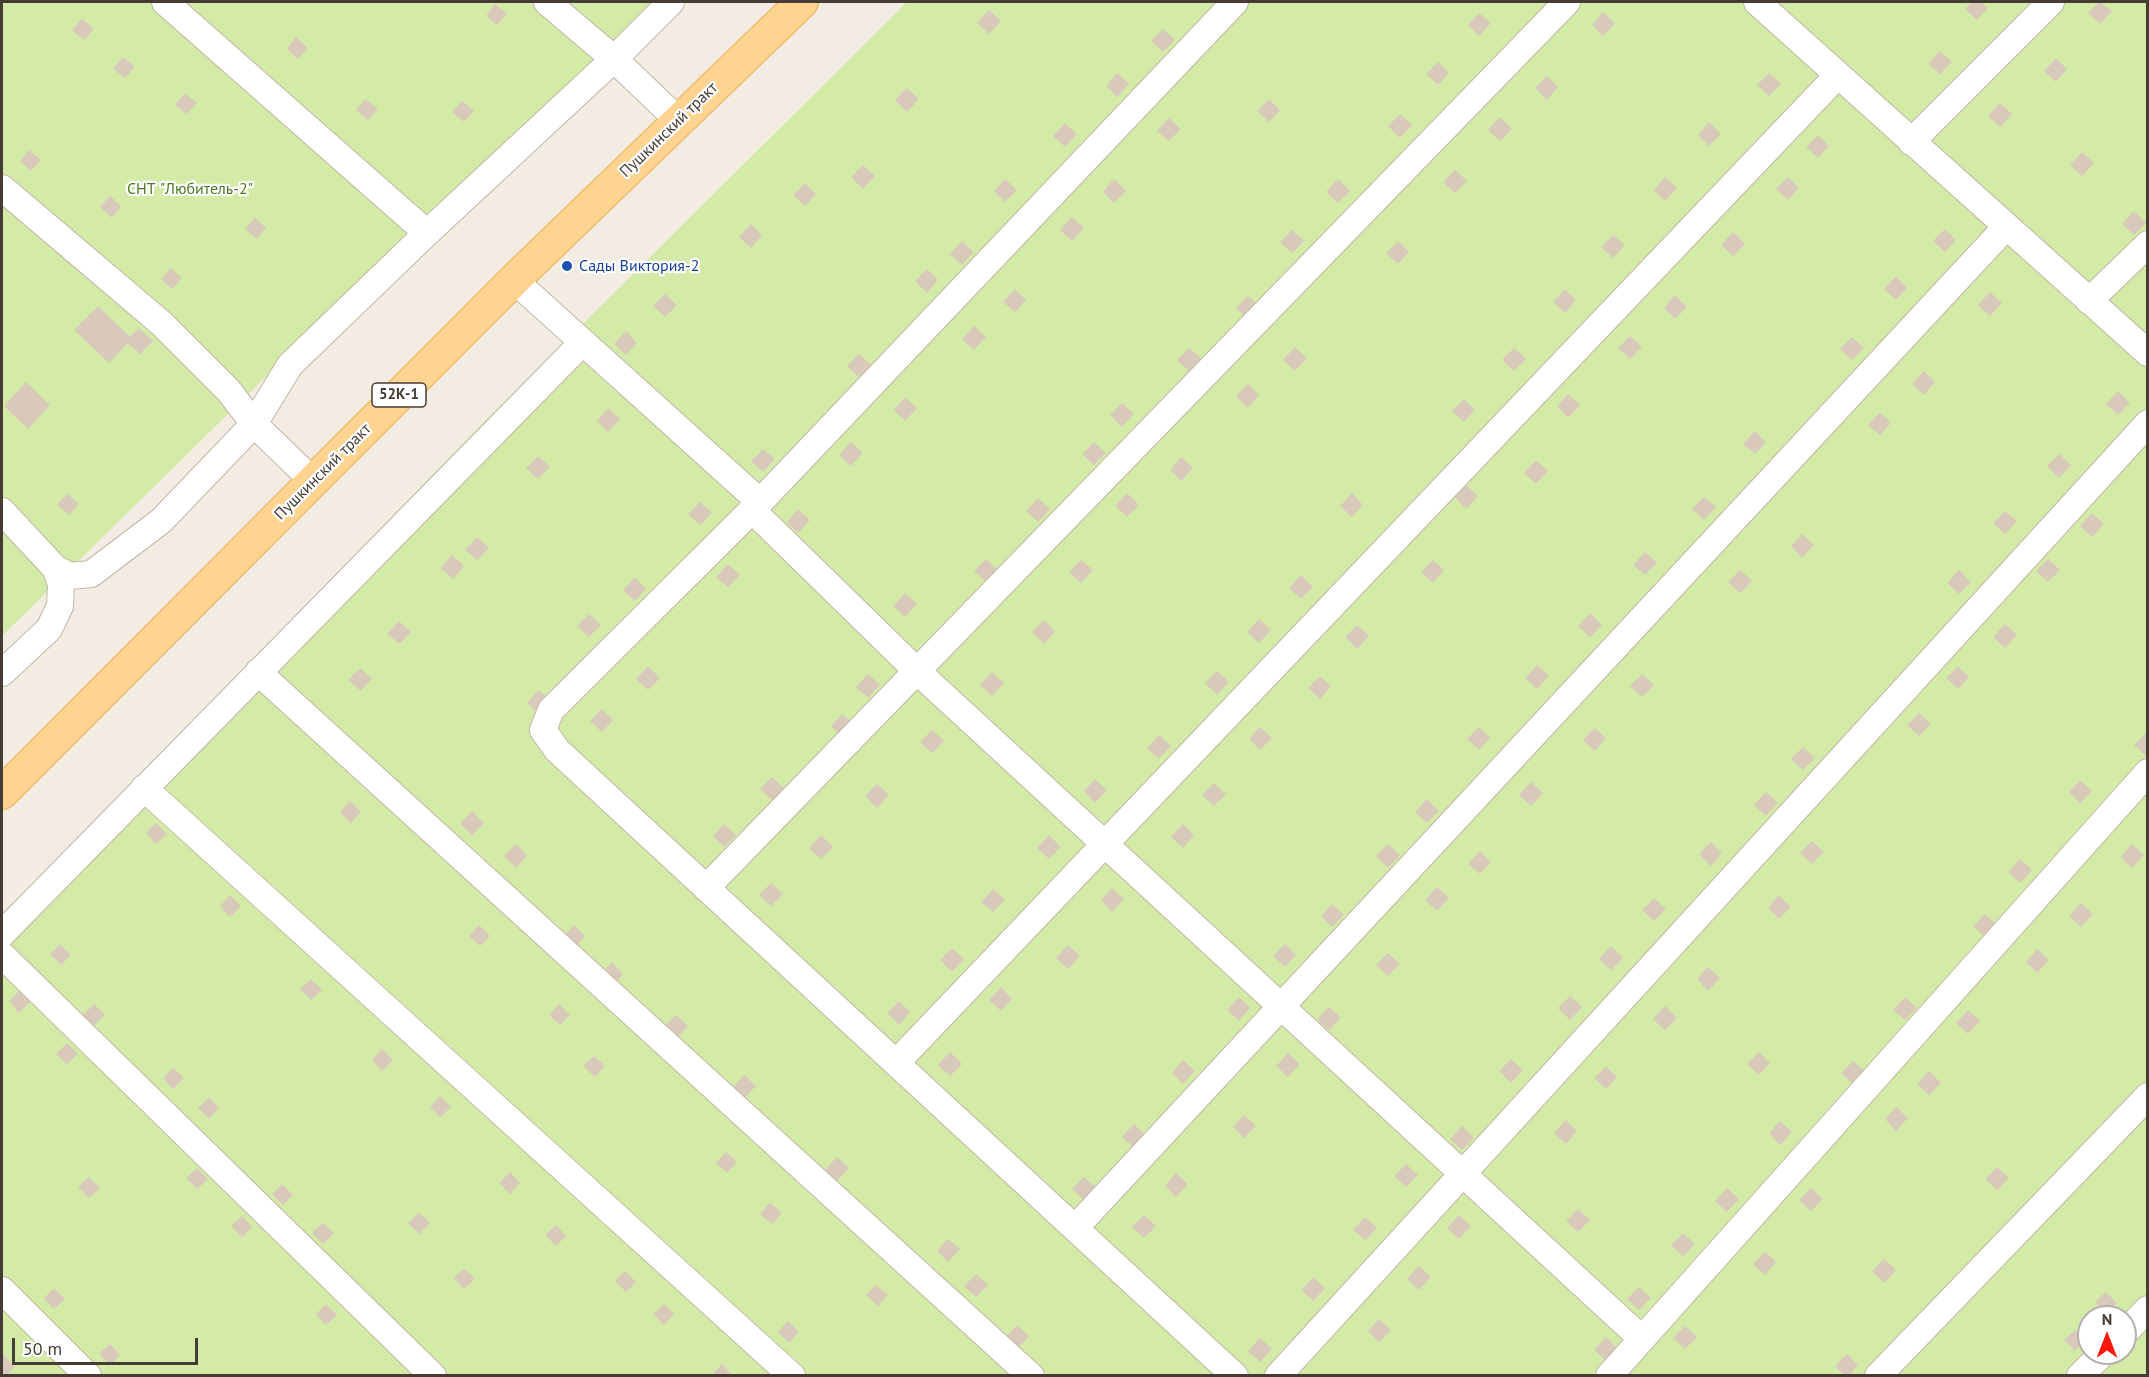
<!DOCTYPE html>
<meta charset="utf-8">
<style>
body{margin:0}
#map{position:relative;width:2149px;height:1377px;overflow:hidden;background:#f3ece3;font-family:"PT Sans",sans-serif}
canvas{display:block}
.frame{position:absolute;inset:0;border:3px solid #453c33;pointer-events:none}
.north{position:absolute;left:2077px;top:1305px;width:60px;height:60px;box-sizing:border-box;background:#fff;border:2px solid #b5b1ad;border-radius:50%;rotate:0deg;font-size:16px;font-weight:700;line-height:24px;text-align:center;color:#453c33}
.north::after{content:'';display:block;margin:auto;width:21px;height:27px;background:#ff170e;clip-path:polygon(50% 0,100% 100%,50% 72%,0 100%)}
.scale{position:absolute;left:12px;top:1338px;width:186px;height:27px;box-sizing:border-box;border:3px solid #453c33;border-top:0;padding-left:8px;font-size:18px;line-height:21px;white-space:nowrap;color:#453c33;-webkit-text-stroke:4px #fff;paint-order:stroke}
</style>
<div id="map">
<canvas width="2149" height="1377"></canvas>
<div class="frame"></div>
<div class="north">N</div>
<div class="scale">50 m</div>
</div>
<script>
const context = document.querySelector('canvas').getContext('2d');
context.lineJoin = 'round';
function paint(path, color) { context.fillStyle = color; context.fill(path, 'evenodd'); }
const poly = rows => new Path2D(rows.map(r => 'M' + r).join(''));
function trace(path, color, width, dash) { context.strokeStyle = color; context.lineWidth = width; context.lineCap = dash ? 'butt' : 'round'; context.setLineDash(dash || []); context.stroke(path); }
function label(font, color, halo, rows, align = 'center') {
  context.font = font + ' "PT Sans",sans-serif'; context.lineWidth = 4.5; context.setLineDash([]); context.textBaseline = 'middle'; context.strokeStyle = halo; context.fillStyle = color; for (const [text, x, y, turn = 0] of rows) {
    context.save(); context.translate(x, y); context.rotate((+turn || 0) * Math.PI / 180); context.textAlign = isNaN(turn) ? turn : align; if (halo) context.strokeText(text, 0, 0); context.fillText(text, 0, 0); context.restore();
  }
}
paint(poly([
 [2,2,655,2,439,207,2,636],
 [907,2,2147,2,2147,1375,2,1375,2,917,481,425],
 [2089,1317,2125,1317,2125,1353,2089,1353]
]), '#d4eba8');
paint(poly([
 [1972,2,1981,2,1988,8,1977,20,1965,9],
 [2099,2,2112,11,2100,24,2088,13],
 [495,4,507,14,497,25,486,16],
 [989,10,1001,21,989,34,977,23],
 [1603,12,1615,23,1603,36,1592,25],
 [1479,13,1491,23,1479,36,1468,25],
 [82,19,94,29,84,40,72,30],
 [1163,29,1175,40,1163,52,1151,41],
 [296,37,308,48,298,59,287,49],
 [1940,51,1952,62,1940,74,1928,64],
 [123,57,135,67,125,78,113,69],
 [2056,58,2067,69,2056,82,2044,71],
 [1438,62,1449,73,1438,85,1426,74],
 [1117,73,1129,84,1117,97,1106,86],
 [1769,73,1781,84,1769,96,1757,85],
 [1547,76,1558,87,1547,100,1535,88],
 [907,88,919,99,907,112,895,100],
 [185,93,197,103,187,114,175,105],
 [366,99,378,109,368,120,356,110],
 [1269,99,1280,110,1269,122,1257,111],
 [462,101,474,111,464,122,452,112],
 [2000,103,2012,114,2000,127,1988,116],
 [1400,114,1412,125,1400,138,1388,126],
 [1500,117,1512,129,1500,141,1488,130],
 [1169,118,1181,129,1169,141,1157,131],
 [1709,122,1721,134,1709,146,1698,135],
 [1065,123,1077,134,1065,147,1053,136],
 [1818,135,1829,146,1818,158,1806,147],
 [29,150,41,160,31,171,20,161],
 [2082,152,2094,163,2082,176,2070,165],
 [863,165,875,176,863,189,851,177],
 [1455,170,1467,181,1455,193,1443,182],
 [1665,177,1677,188,1665,201,1654,190],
 [1788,177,1799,188,1788,200,1776,189],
 [1005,179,1017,190,1005,202,994,191],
 [1114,179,1126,191,1114,203,1103,192],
 [1338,179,1350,191,1338,203,1326,192],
 [805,183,816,194,805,206,793,195],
 [110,196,121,206,112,218,100,207],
 [2134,211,2146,223,2134,235,2122,224],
 [1072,217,1084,228,1072,241,1060,230],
 [255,218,266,228,257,239,245,229],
 [751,224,762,235,751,248,739,237],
 [1945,229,1956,240,1945,252,1933,241],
 [1292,230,1304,241,1292,253,1280,242],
 [1733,232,1745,244,1733,256,1721,245],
 [1613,235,1625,245,1613,258,1601,247],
 [962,241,974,252,962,265,950,254],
 [1398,241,1409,252,1398,264,1386,253],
 [171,268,182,278,172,289,161,279],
 [927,269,938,280,927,293,915,281],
 [1896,276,1907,288,1896,300,1884,289],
 [1015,289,1026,300,1015,312,1003,302],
 [1565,289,1576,300,1565,313,1553,302],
 [1990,292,2002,303,1990,316,1978,305],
 [665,294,677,305,665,317,653,306],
 [1675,295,1687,307,1675,319,1664,308],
 [1248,296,1260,307,1248,319,1236,308],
 [98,306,130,337,139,328,153,341,140,354,128,343,109,363,74,330],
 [974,326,986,337,974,350,962,339],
 [626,331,637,343,626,355,614,344],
 [1630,336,1642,347,1630,359,1618,348],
 [1852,337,1864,348,1852,360,1840,349],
 [1295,347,1307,358,1295,371,1283,360],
 [1189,348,1201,358,1189,371,1177,360],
 [1514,348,1526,359,1514,371,1502,360],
 [859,354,871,365,859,377,847,366],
 [1924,371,1935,382,1924,395,1912,384],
 [26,382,50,405,28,429,4,406],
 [1248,384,1259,395,1248,408,1236,396],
 [2118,391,2130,403,2118,415,2106,404],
 [1568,394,1580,405,1568,418,1557,406],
 [905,397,917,408,905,421,894,410],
 [1464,399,1475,410,1464,422,1452,411],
 [1122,403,1134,414,1122,427,1110,415],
 [608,408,620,419,608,432,597,421],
 [1880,412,1891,423,1880,435,1868,425],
 [1755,431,1766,442,1755,454,1743,444],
 [851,442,863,453,851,466,839,455],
 [1094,442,1106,453,1094,465,1082,454],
 [763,449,775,459,763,472,751,461],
 [2059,454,2071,465,2059,478,2047,466],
 [538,456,550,467,538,479,526,468],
 [1181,457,1193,468,1181,481,1170,470],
 [1536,460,1548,471,1536,484,1524,473],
 [1466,485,1478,496,1466,509,1455,497],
 [1127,493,1139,505,1127,517,1115,506],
 [1352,493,1363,505,1352,517,1340,506],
 [67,494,79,504,69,515,57,505],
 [1704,497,1716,507,1704,520,1692,509],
 [1038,498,1050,509,1038,522,1026,511],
 [700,502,712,513,700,525,688,514],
 [798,509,810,520,798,533,787,522],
 [2005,511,2017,521,2005,534,1993,523],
 [2092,513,2104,524,2092,537,2080,526],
 [1802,534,1814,545,1802,558,1791,546],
 [477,537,489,548,477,560,465,550],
 [1645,552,1657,563,1645,575,1633,565],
 [452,555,464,566,453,579,441,568],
 [986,559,998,570,986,582,974,571],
 [2048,559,2060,570,2048,582,2036,571],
 [1081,560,1093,570,1081,583,1069,572],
 [1433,560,1444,570,1433,583,1421,572],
 [728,564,740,575,728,587,716,577],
 [1740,570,1752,581,1740,593,1728,582],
 [1959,570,1971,582,1959,594,1947,583],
 [1301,575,1313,587,1301,599,1289,588],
 [635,577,646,589,635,601,623,590],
 [905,593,917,604,905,617,893,606],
 [1590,613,1602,625,1590,637,1578,626],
 [589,614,601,625,589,637,577,626],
 [1259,619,1271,630,1259,643,1247,632],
 [1044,620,1055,631,1044,644,1032,632],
 [399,621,411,632,400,644,387,634],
 [2005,624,2017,635,2005,648,1993,637],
 [1357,625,1369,636,1357,649,1345,637],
 [1537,665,1549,676,1537,689,1525,678],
 [648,666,660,678,648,690,636,679],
 [1958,666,1969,677,1958,689,1946,678],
 [360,668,372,678,361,691,348,680],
 [1217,671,1229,682,1217,695,1205,683],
 [992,672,1004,683,992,696,980,685],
 [868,674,880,685,868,698,856,687],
 [1642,674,1654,685,1642,697,1630,686],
 [1320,676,1331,686,1320,699,1308,688],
 [539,690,551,702,539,714,527,703],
 [602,709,613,720,602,732,590,721],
 [1919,713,1931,724,1919,736,1907,725],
 [842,714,854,724,842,737,831,726],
 [1260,727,1272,738,1260,750,1249,739],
 [1479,727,1490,738,1479,750,1467,739],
 [1595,728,1606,738,1595,751,1583,740],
 [932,730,944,741,932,753,920,742],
 [2146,733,2148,734,2146,756,2134,745],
 [1159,735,1171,746,1159,759,1147,748],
 [1803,747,1815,758,1803,770,1791,759],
 [772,777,784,788,772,800,760,789],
 [1095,779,1107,790,1095,803,1084,791],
 [2080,780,2092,791,2080,803,2069,792],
 [1531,782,1543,793,1531,806,1519,795],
 [1214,783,1226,794,1214,806,1202,795],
 [877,784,889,795,877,808,865,796],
 [1766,792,1778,803,1766,816,1754,805],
 [1427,799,1439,811,1427,823,1415,812],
 [350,801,361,812,351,823,340,812],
 [472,811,484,823,472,835,460,824],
 [156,823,167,834,156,844,146,833],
 [724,824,736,835,724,847,713,836],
 [1183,824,1194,835,1183,848,1171,837],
 [821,835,833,847,821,859,809,848],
 [1049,835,1061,847,1049,859,1037,848],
 [1812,841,1824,852,1812,864,1800,853],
 [1711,842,1722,853,1711,866,1699,854],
 [516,844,527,855,516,868,504,856],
 [1388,844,1400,855,1388,868,1376,856],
 [2132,844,2144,855,2132,868,2121,857],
 [1480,851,1491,862,1480,874,1468,864],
 [2020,859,2032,870,2020,883,2008,872],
 [771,883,783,894,771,906,759,895],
 [1437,887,1449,898,1437,911,1425,900],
 [1112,888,1124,899,1112,912,1101,900],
 [993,889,1005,900,993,912,981,902],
 [230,895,241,906,230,917,220,906],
 [1779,895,1791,907,1779,919,1768,908],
 [1654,898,1666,909,1654,921,1642,910],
 [2081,903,2093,914,2081,927,2069,916],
 [1332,904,1344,915,1332,927,1321,916],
 [1985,914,1997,925,1985,937,1973,926],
 [479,925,490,936,480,946,469,936],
 [574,925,585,936,574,948,562,937],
 [60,944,71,955,61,965,50,954],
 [1285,944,1296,955,1285,967,1273,956],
 [1068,945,1080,956,1068,969,1056,958],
 [1611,946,1623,958,1611,970,1599,959],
 [952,948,964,959,952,972,940,960],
 [2037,949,2049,960,2037,973,2026,962],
 [1388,953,1400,964,1388,976,1376,965],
 [612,962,623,974,612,986,600,975],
 [1708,967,1720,978,1708,991,1697,979],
 [311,979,322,990,311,1000,300,989],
 [1001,987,1012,999,1001,1011,989,1000],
 [19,991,30,1002,19,1013,9,1001],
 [1570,996,1582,1007,1570,1020,1558,1008],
 [1239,997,1250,1008,1239,1021,1227,1010],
 [1905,997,1917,1008,1905,1020,1893,1010],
 [899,1001,910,1012,899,1025,887,1013],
 [94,1004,105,1015,94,1025,83,1015],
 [559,1004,570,1015,560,1025,549,1015],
 [1665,1006,1677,1018,1665,1030,1653,1019],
 [1329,1007,1341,1018,1329,1030,1317,1019],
 [1968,1010,1980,1021,1968,1034,1956,1023],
 [676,1015,688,1026,676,1039,664,1027],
 [67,1043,78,1054,67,1064,56,1054],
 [382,1049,393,1060,382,1071,372,1060],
 [950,1052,962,1064,950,1076,938,1065],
 [1759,1052,1770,1063,1759,1075,1747,1064],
 [1288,1053,1300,1064,1288,1077,1276,1066],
 [594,1056,605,1066,595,1077,583,1066],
 [1511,1059,1523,1070,1511,1083,1499,1071],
 [1183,1060,1195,1071,1183,1084,1172,1073],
 [1853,1061,1865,1071,1853,1084,1841,1073],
 [1606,1066,1617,1077,1606,1089,1594,1078],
 [173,1068,184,1078,173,1089,163,1078],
 [1929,1071,1941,1083,1929,1095,1917,1084],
 [744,1075,756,1086,744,1099,732,1088],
 [440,1096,451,1107,440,1117,430,1107],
 [209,1097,219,1108,209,1119,198,1108],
 [1896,1107,1908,1118,1896,1131,1885,1119],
 [1244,1115,1256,1126,1244,1138,1233,1127],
 [1566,1120,1577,1131,1566,1144,1554,1133],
 [1780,1121,1792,1132,1780,1145,1769,1133],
 [1134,1124,1146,1136,1134,1148,1122,1137],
 [1462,1126,1474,1138,1462,1150,1450,1139],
 [726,1152,737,1162,727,1173,716,1163],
 [837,1157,849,1168,837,1181,825,1170],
 [1406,1164,1418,1175,1406,1187,1394,1176],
 [1997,1167,2009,1178,1997,1190,1985,1179],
 [197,1168,208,1179,197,1189,186,1178],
 [510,1172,520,1183,510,1194,499,1183],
 [1176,1173,1188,1184,1176,1197,1165,1186],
 [89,1177,100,1188,89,1198,78,1187],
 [1084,1177,1096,1187,1084,1200,1072,1189],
 [282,1184,293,1195,283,1205,272,1194],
 [1727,1188,1739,1199,1727,1212,1715,1201],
 [1811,1188,1823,1199,1811,1211,1799,1200],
 [770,1203,782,1213,772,1224,760,1214],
 [1578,1209,1590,1220,1578,1232,1566,1221],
 [419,1213,430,1223,419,1234,408,1223],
 [1144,1215,1156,1226,1144,1238,1132,1227],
 [1459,1215,1471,1226,1459,1239,1447,1228],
 [242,1216,252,1227,242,1237,231,1226],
 [1365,1217,1377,1228,1365,1240,1353,1230],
 [323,1223,334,1233,323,1244,312,1233],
 [556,1225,566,1236,556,1246,545,1235],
 [1683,1233,1695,1244,1683,1256,1671,1245],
 [948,1239,960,1249,948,1262,937,1251],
 [1765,1252,1776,1262,1765,1275,1753,1264],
 [1884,1259,1896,1270,1884,1283,1872,1271],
 [1419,1266,1431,1277,1419,1290,1407,1279],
 [464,1268,475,1279,464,1289,454,1278],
 [625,1271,636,1282,626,1292,615,1281],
 [976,1274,988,1285,976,1297,964,1286],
 [1313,1277,1325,1288,1313,1301,1302,1290],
 [876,1285,888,1295,878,1306,866,1295],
 [1639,1287,1651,1298,1639,1310,1627,1299],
 [54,1288,65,1299,54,1309,44,1298],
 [2106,1292,2117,1303,2106,1313,2095,1302],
 [326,1304,337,1315,326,1325,316,1314],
 [664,1304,674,1314,664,1325,653,1314],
 [1379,1319,1391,1330,1379,1342,1368,1331],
 [788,1321,799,1332,789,1343,778,1332],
 [1017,1325,1029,1336,1017,1349,1005,1338],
 [1685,1326,1697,1337,1685,1349,1673,1338],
 [2075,1330,2085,1341,2075,1351,2064,1340],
 [1606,1337,1617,1348,1606,1361,1594,1350],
 [1260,1338,1272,1349,1260,1362,1248,1351],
 [110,1344,120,1355,110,1365,99,1354],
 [1847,1354,1858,1365,1849,1376,1845,1376,1835,1366],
 [4,1355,15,1367,6,1376,2,1374,2,1358],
 [722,1364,733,1376,711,1376]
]), '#d8c9ba');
const minor = poly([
 [165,2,427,233,614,59,671,2],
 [547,2,614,59,679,121],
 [1757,2,2148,353],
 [1911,142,2051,2],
 [2,188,161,323,229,391,254,424,314,482],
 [514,280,760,502],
 [2089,301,2148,244],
 [752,510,917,671,1642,1339],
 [2,511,56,569,70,576,91,574,161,521,254,424,290,365,427,233],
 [258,672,1031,1376],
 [2,673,49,629,60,606,61,585,56,569],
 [144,788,792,1376],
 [706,888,1567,2],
 [2,934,583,342],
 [2,955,433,1376],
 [896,1063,1838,75],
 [1075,1228,2006,227],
 [2,1290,88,1376],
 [2125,1332,2148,1309],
 [1235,1376,557,750,543,730,551,710,760,502,1235,2],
 [1278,1376,2148,423],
 [1609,1376,2148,772],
 [1878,1376,2148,1096],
 [2080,1376,2103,1353]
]);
const major = poly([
 [2,793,514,280,802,2]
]);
trace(minor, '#c2b6a8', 28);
trace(major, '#ecaf57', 34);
trace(minor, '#fff', 26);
trace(major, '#ffd390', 32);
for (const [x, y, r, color] of [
 [567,266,6,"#1a4fb4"]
]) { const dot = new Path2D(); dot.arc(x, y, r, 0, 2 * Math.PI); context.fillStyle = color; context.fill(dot); trace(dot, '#fff', 2); }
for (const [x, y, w] of [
 [399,395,54]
]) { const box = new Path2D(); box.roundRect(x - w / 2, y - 12, w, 24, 4.5); context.fillStyle = '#fff'; context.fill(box); trace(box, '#453c33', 1.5); }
label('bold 15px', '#453c33', null, [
 ["52К-1",399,395]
]);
label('16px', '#453c33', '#fff', [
 ["Пушкинский тракт",669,130,-44],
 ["Пушкинский тракт",323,472,-45]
]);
label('16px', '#4d7a22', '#fff', [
 ["СНТ \"Любитель-2\"",190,189]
]);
label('16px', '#164399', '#fff', [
 ["Сады Виктория-2",579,266]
], 'left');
</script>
